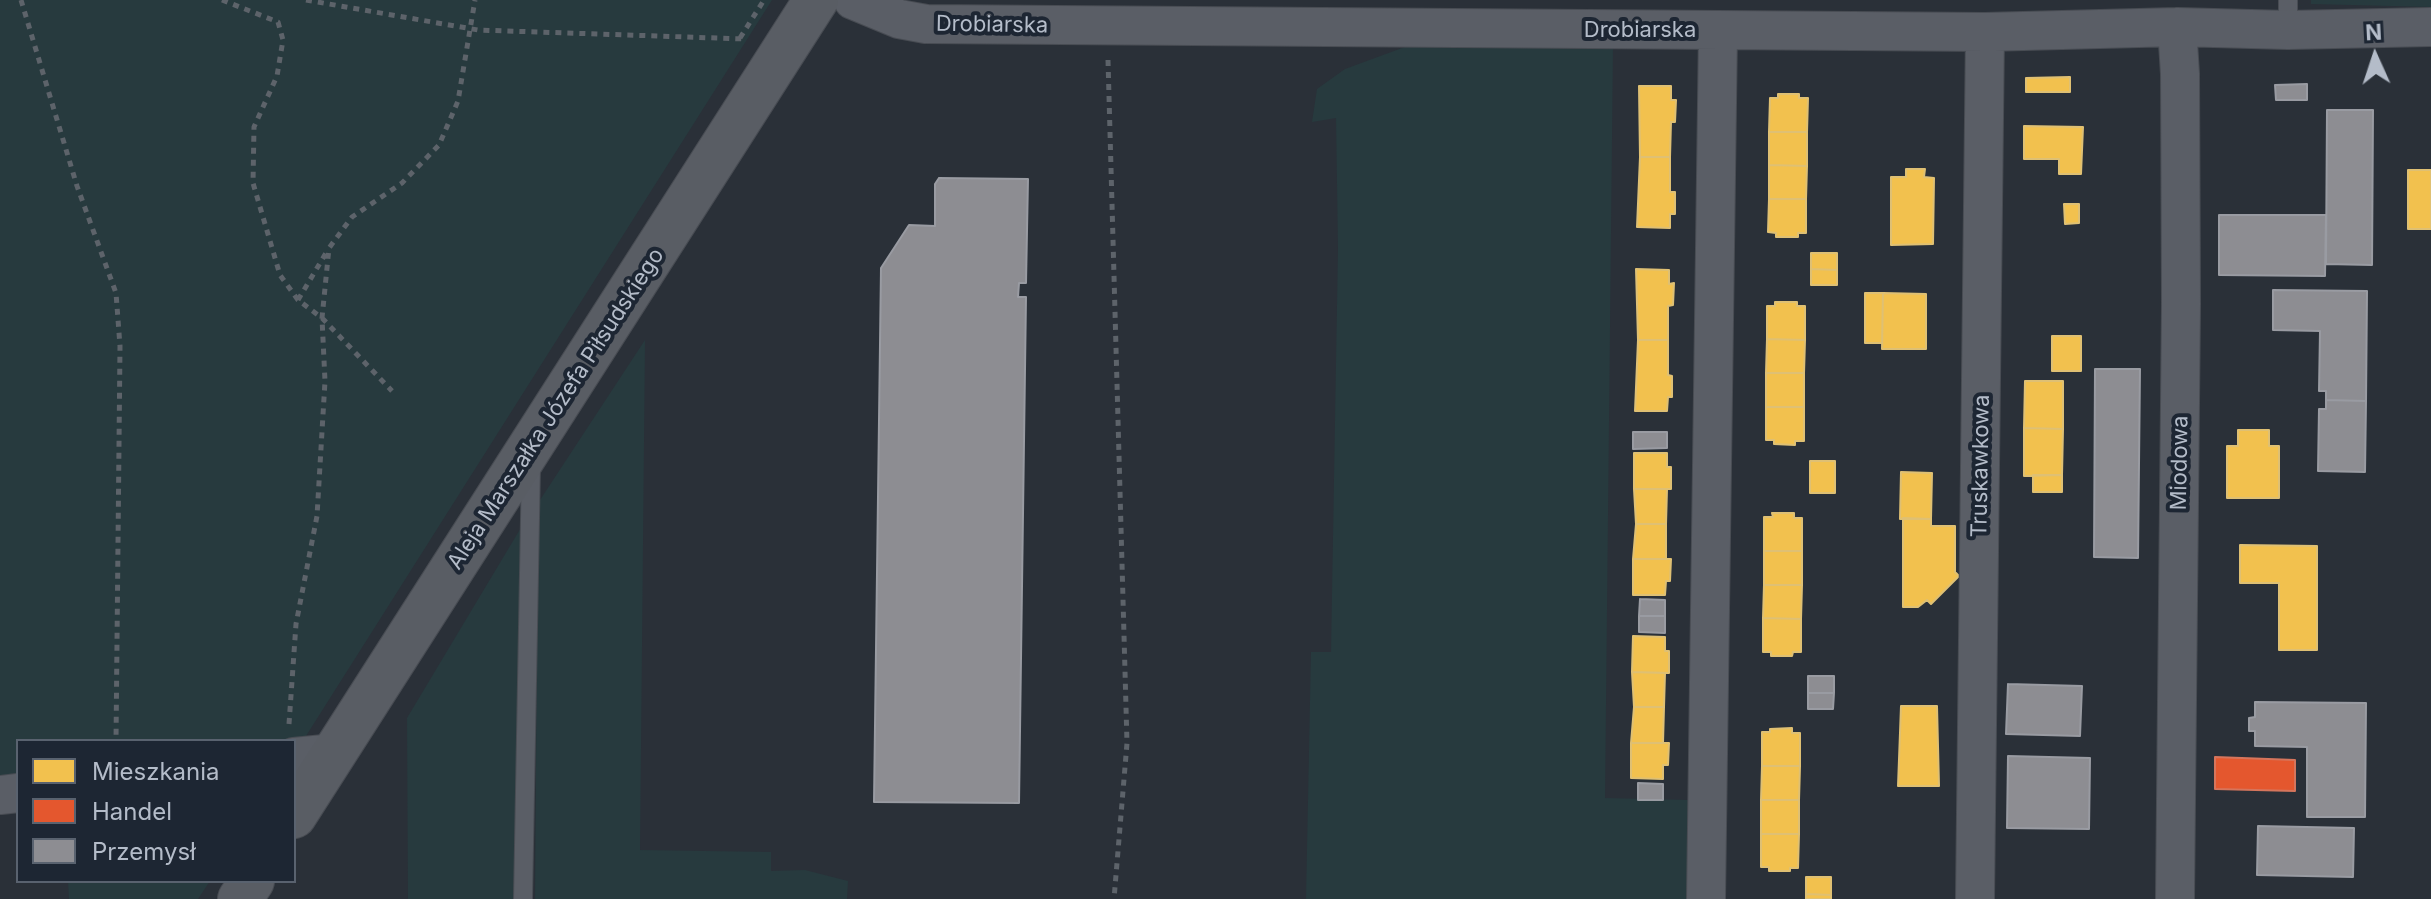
<!DOCTYPE html>
<meta charset="utf-8">
<style>
body{margin:0}
#map{position:relative;width:2431px;height:899px;overflow:hidden;background:#2a3038;font-family:Inter,sans-serif}
canvas{display:block}
.legend{position:absolute;left:16px;top:739px;width:280px;height:144px;box-sizing:border-box;background:#1d2633;border:2px solid #59626f;margin:0;padding:10px 14px;list-style:none;font-size:24px;color:#b4bcc9}
.legend li{display:flex;align-items:center;gap:16px;height:40px}
.legend b{width:40px;border:2px solid #59626f}
.north{position:absolute;left:2335px;top:16px;width:80px;height:80px;-webkit-text-stroke:6px #1d2633;paint-order:stroke;rotate:357deg;font-size:22px;font-weight:700;line-height:32px;text-align:center;color:#b4bcc9}
.north::after{content:'';display:block;margin:auto;width:28px;height:36px;background:#b4bcc9;clip-path:polygon(50% 0,100% 100%,50% 72%,0 100%)}
</style>
<div id="map">
<canvas width="2431" height="899"></canvas>
<ul class="legend">
<li><b style="height:22px;background:#f2c14e"></b>Mieszkania</li>
<li><b style="height:22px;background:#e4572e"></b>Handel</li>
<li><b style="height:22px;background:#8d8d92"></b>Przemysł</li>
</ul>
<div class="north">N</div>
</div>
<script>
const context = document.querySelector('canvas').getContext('2d');
context.lineJoin = 'round';
function paint(path, color) { context.fillStyle = color; context.fill(path, 'evenodd'); }
const poly = rows => new Path2D(rows.map(r => 'M' + r).join(''));
function trace(path, color, width, dash) { context.strokeStyle = color; context.lineWidth = width; context.lineCap = dash ? 'butt' : 'round'; context.setLineDash(dash || []); context.stroke(path); }
function label(font, color, halo, rows, align = 'center') {
  context.font = font + ' Inter,sans-serif'; context.lineWidth = 8; context.setLineDash([]); context.textBaseline = 'middle'; context.strokeStyle = halo; context.fillStyle = color; for (const [text, x, y, turn = 0] of rows) {
    context.save(); context.translate(x, y); context.rotate((+turn || 0) * Math.PI / 180); context.textAlign = isNaN(turn) ? turn : align; if (halo) context.strokeText(text, 0, 0); context.fillText(text, 0, 0); context.restore();
  }
}
paint(poly([
 [0,0,772,0,306,736,279,741,18,741,18,773,0,776],
 [2311,0,2431,0,2431,7,2311,4],
 [1424,40,1613,45,1605,798,1689,800,1688,899,1306,899,1311,652,1331,652,1338,248,1336,118,1312,122,1317,89,1345,69],
 [645,340,640,850,771,852,771,871,805,870,848,881,847,899,535,899,538,503],
 [522,526,517,899,408,899,407,718],
 [68,881,210,881,198,899,69,899]
]), '#273a3e');
const homes = poly([
 [2070,77,2070,92,2026,92,2026,78,2070,77],
 [1639,86,1671,86,1671,100,1676,100,1675,122,1671,122,1670,157,1640,157,1639,86],
 [1778,94,1799,94,1799,98,1808,98,1807,132,1769,132,1770,98,1778,98,1778,94],
 [2024,126,2083,127,2081,174,2059,174,2059,159,2024,159,2024,126],
 [1769,132,1807,132,1807,166,1769,165,1769,132],
 [1640,157,1670,157,1670,192,1675,192,1675,214,1670,214,1670,228,1637,227,1640,157],
 [1769,165,1807,166,1806,199,1769,199,1769,165],
 [1906,169,1925,169,1924,177,1934,178,1933,244,1891,245,1891,177,1906,177,1906,169],
 [2408,170,2431,170,2431,229,2408,229,2408,170],
 [1769,199,1806,199,1806,233,1798,233,1798,237,1776,237,1776,233,1768,232,1769,199],
 [2064,204,2079,204,2079,223,2065,224,2064,204],
 [1811,253,1837,253,1837,270,1811,269,1811,253],
 [1636,269,1669,270,1669,284,1674,283,1673,305,1668,306,1668,340,1638,340,1636,269],
 [1811,269,1837,270,1837,285,1811,285,1811,269],
 [1865,293,1883,293,1882,343,1865,343,1865,293],
 [1883,293,1926,294,1926,349,1882,349,1883,293],
 [1775,302,1797,302,1797,306,1805,306,1805,340,1767,339,1767,306,1775,306,1775,302],
 [2052,336,2081,336,2081,371,2052,371,2052,336],
 [1767,339,1805,340,1804,373,1766,373,1767,339],
 [1638,340,1668,340,1668,375,1672,376,1672,397,1668,397,1667,411,1635,411,1638,340],
 [1766,373,1804,373,1804,407,1766,407,1766,373],
 [2025,381,2063,381,2063,429,2024,428,2025,381],
 [1766,407,1804,407,1804,441,1795,441,1795,445,1774,444,1774,440,1766,440,1766,407],
 [2024,428,2063,429,2062,475,2024,476,2024,428],
 [2238,430,2269,430,2269,446,2279,446,2279,498,2227,498,2227,446,2238,446,2238,430],
 [1634,453,1667,453,1667,467,1671,467,1671,489,1634,489,1634,453],
 [1810,461,1835,461,1835,493,1810,493,1810,461],
 [1901,472,1932,473,1931,519,1900,519,1901,472],
 [2033,475,2062,475,2062,492,2033,492,2033,475],
 [1634,489,1667,489,1666,524,1636,524,1634,489],
 [1772,513,1794,513,1794,518,1802,518,1802,551,1764,551,1764,517,1773,517,1772,513],
 [1903,518,1931,519,1931,526,1955,526,1955,572,1959,576,1931,604,1927,600,1918,607,1903,607,1903,518],
 [1636,524,1666,524,1666,559,1633,559,1636,524],
 [2240,545,2317,546,2317,650,2279,650,2279,583,2240,583,2240,545],
 [1764,551,1802,551,1802,585,1764,585,1764,551],
 [1633,559,1671,559,1670,581,1666,581,1665,595,1633,595,1633,559],
 [1764,585,1802,585,1801,619,1763,618,1764,585],
 [1763,618,1801,619,1801,652,1793,652,1792,656,1771,656,1771,652,1763,652,1763,618],
 [1633,636,1665,637,1665,651,1669,651,1669,673,1632,672,1633,636],
 [1632,672,1665,673,1664,707,1634,707,1632,672],
 [1901,706,1937,706,1939,786,1898,786,1901,706],
 [1634,707,1664,707,1663,743,1631,743,1634,707],
 [1792,728,1792,733,1800,733,1800,766,1762,766,1762,732,1770,732,1770,729,1792,728],
 [1631,743,1669,743,1668,765,1663,765,1663,779,1631,778,1631,743],
 [1762,766,1800,766,1799,800,1761,800,1762,766],
 [1761,800,1799,800,1799,834,1761,834,1761,800],
 [1761,834,1799,834,1798,868,1790,868,1790,871,1769,871,1769,867,1761,867,1761,834],
 [1806,877,1831,877,1831,895,1806,894,1806,877],
 [1806,894,1831,895,1831,899,1806,899,1806,894]
]);
paint(homes, '#f2c14e');
trace(homes, '#dfc073', 2);
const shops = poly([
 [2215,757,2295,760,2295,791,2215,789,2215,757]
]);
paint(shops, '#e4572e');
trace(shops, '#d6755c', 2);
const industry = poly([
 [2307,84,2307,100,2276,100,2275,85,2307,84],
 [2327,110,2373,110,2372,265,2326,264,2327,110],
 [939,178,1028,179,1026,283,1019,283,1018,297,1026,297,1019,803,874,802,881,268,909,225,935,226,935,184,939,178],
 [2219,215,2326,215,2325,276,2219,275,2219,215],
 [2273,290,2367,291,2366,401,2326,400,2326,391,2319,391,2320,331,2273,330,2273,290],
 [2095,369,2140,369,2138,558,2094,557,2095,369],
 [2326,400,2366,401,2365,472,2318,471,2319,409,2326,409,2326,400],
 [1633,432,1667,432,1667,448,1633,449,1633,432],
 [1640,599,1665,600,1665,616,1639,616,1640,599],
 [1639,616,1665,616,1665,633,1639,632,1639,616],
 [1808,676,1834,676,1834,693,1808,693,1808,676],
 [2008,684,2082,686,2080,736,2006,734,2008,684],
 [1808,693,1834,693,1833,709,1808,709,1808,693],
 [2255,702,2366,703,2365,817,2307,817,2307,747,2255,746,2255,731,2249,731,2249,718,2255,717,2255,702],
 [2008,756,2090,758,2089,829,2007,828,2008,756],
 [1638,783,1663,784,1663,800,1638,800,1638,783],
 [2258,826,2354,828,2353,877,2257,875,2258,826]
]);
paint(industry, '#8d8d92');
trace(industry, '#999ba2', 2);
const lane = poly([
 [2288,0,2288,30],
 [523,899,531,464]
]);
const street = poly([
 [853,0,899,19,926,24,1985,32,2177,27,2288,30,2431,27],
 [294,757,335,753],
 [0,795,18,793],
 [1706,899,1718,31],
 [1975,899,1985,32],
 [2175,899,2181,304,2180,74,2177,27]
]);
const secondary = poly([
 [294,816,816,0],
 [240,899,252,881]
]);
trace(lane, '#484c53', 20);
trace(street, '#484c53', 40);
trace(secondary, '#484c53', 46);
trace(poly([
 [21,0,77,186,116,293,120,346,116,741],
 [222,0,278,22,283,40,277,76,254,127,253,183,280,275,298,300,322,318,392,391],
 [306,0,478,30,746,39],
 [740,38,764,0],
 [1108,60,1127,743,1114,899],
 [298,300,326,253],
 [289,724,296,624,317,516,325,381,322,318,329,248,352,217,402,183,439,145,458,101,475,0]
]), '#5d636a', 5, [6, 6]);
trace(lane, '#5a5e66', 18);
trace(street, '#5a5e66', 38);
trace(secondary, '#595d64', 44);
label('22px', '#b4bcc9', '#1d2633', [
 ["Drobiarska",992,25,1],
 ["Drobiarska",1640,30],
 ["Aleja Marszałka Józefa Piłsudskiego",556,409,-57],
 ["Miodowa",2180,463,-89],
 ["Truskawkowa",1981,466,-89]
]);
</script>
